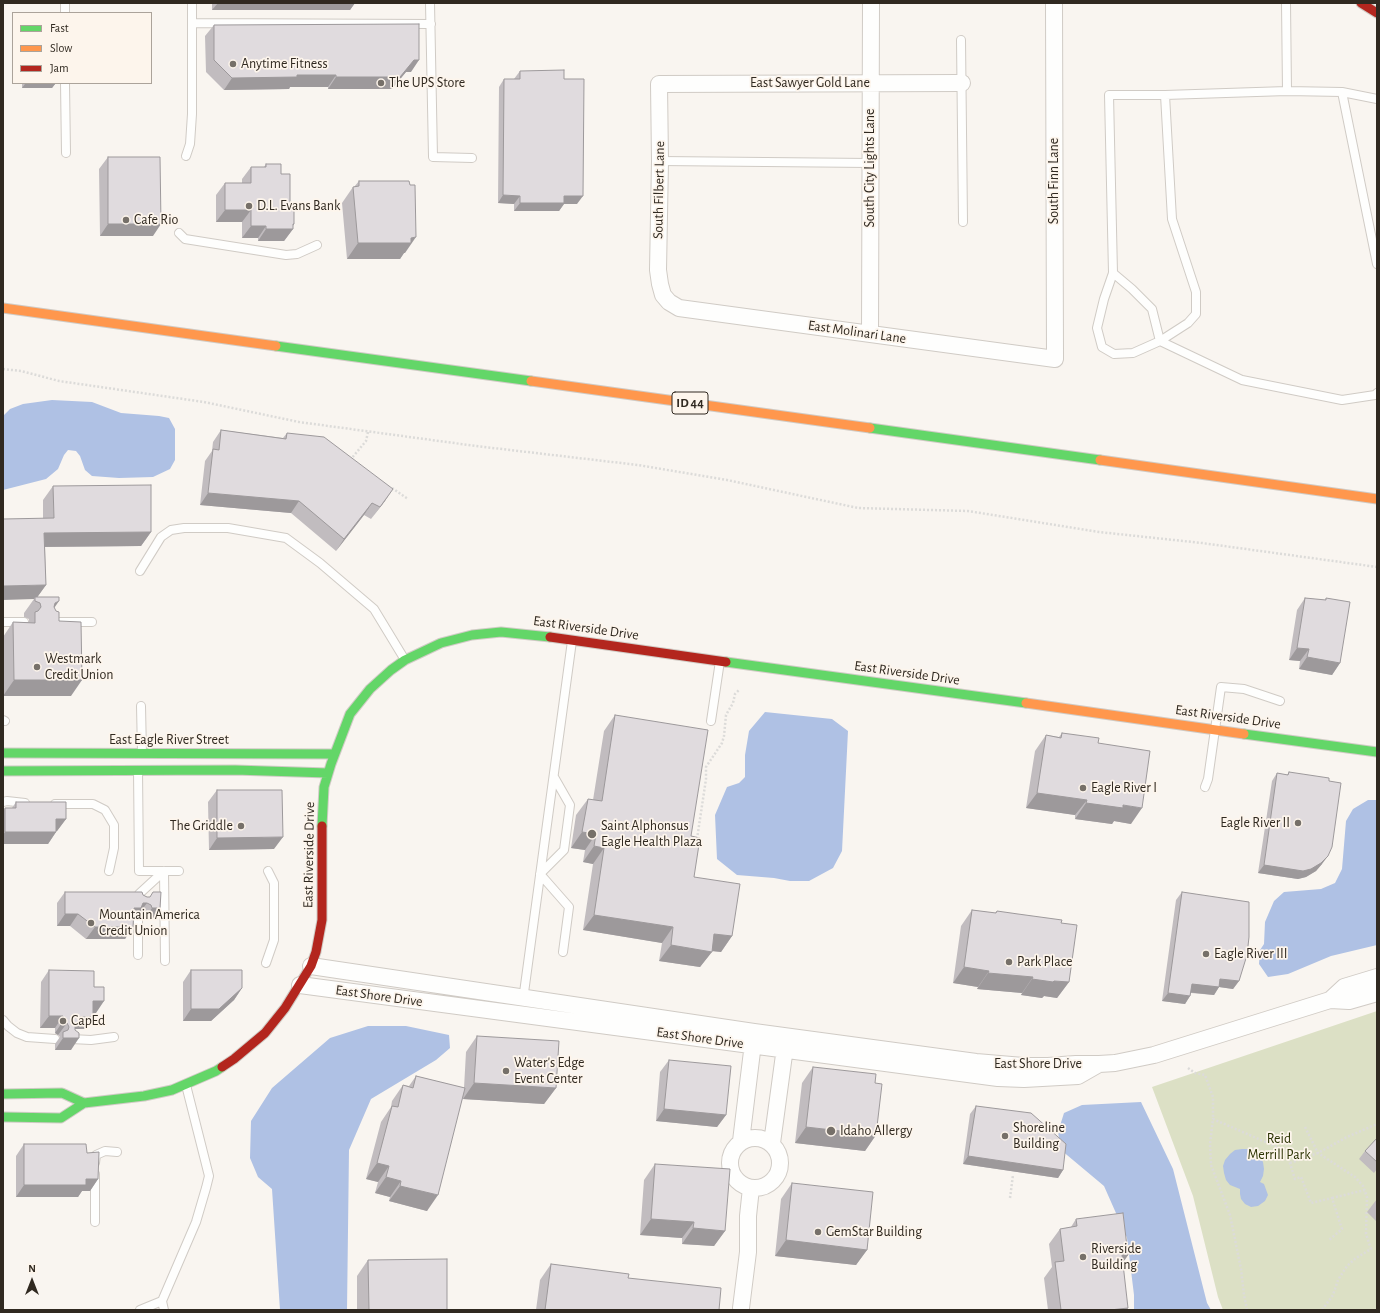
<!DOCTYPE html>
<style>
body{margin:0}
#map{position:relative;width:1380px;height:1313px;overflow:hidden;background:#f9f5f0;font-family:"Alegreya Sans",sans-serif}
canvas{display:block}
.frame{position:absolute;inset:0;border:4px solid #302920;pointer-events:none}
.legend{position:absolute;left:12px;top:12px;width:140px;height:72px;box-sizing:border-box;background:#fdf5ec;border:1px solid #aba39a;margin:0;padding:5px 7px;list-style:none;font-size:12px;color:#302920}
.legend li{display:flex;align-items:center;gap:8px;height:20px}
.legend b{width:20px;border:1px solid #aba39a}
.north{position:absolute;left:12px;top:1261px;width:40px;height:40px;-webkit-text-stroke:3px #fdf5ec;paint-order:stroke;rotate:0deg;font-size:11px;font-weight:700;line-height:16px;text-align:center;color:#302920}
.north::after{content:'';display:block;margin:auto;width:14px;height:18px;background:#302920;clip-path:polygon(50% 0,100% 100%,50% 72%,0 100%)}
</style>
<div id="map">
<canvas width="1380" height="1313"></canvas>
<div class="frame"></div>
<ul class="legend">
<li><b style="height:5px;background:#63d668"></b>Fast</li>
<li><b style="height:5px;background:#ff974d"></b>Slow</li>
<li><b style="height:5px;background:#b3261e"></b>Jam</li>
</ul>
<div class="north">N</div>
</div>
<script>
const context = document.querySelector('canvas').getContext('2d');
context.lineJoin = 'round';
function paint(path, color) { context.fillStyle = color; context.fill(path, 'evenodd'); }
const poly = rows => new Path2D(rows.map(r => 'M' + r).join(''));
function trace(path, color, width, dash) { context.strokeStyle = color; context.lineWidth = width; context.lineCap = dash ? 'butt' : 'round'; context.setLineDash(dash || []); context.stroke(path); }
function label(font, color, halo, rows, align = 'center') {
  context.font = font + ' "Alegreya Sans",sans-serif'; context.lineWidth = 3.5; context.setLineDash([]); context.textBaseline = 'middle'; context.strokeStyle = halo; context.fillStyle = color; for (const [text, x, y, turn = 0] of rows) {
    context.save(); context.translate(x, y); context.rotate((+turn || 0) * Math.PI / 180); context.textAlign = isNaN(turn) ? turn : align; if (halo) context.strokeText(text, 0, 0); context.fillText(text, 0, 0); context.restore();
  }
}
paint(poly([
 [1377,1011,1377,1310,1223,1310,1218,1297,1193,1196,1152,1087]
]), '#dce0c5');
paint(poly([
 [52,400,92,402,121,413,159,416,169,418,175,429,175,460,170,469,153,477,119,478,92,476,85,470,80,456,76,451,68,450,64,455,58,469,46,479,3,490,3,416,10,409,23,404],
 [765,712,832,719,848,731,842,851,833,868,809,881,790,881,774,878,737,875,717,859,715,815,727,787,739,783,745,777,745,755,749,731],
 [1368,800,1377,800,1377,945,1331,956,1288,974,1268,977,1259,964,1260,950,1264,944,1265,922,1274,901,1284,892,1321,889,1335,883,1342,869,1346,821,1353,809],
 [368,1026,406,1026,449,1035,450,1048,436,1060,371,1099,349,1150,347,1310,280,1310,272,1189,258,1177,250,1158,251,1121,272,1088,330,1038],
 [1141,1102,1173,1169,1207,1303,1211,1310,1134,1310,1134,1295,1127,1238,1104,1186,1061,1150,1058,1132,1064,1113,1082,1105],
 [1242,1149,1249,1149,1255,1152,1260,1157,1263,1162,1264,1169,1263,1176,1260,1182,1264,1184,1268,1195,1265,1201,1258,1206,1251,1207,1245,1204,1241,1199,1240,1194,1240,1189,1230,1185,1226,1180,1224,1173,1223,1166,1225,1160,1230,1154,1235,1150]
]), '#afc1e4');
const lane = poly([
 [430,3,433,157,472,158],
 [65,13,65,3],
 [192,23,431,24],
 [961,40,963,222],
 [65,83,66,153],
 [1287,91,1342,92,1377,99],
 [1342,92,1377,264],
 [1165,95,1172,219,1196,292,1196,314,1188,323,1160,341,1133,353,1114,354,1102,347,1097,328,1104,299,1113,273,1109,95,1165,95,1287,91,1286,3],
 [186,156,190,144,192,114,192,3],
 [660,161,870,163],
 [179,233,185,239,286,255,297,254,317,245],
 [1113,273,1132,289,1152,309,1160,341,1242,380,1342,400,1375,395,1377,393],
 [140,571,161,537,171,530,184,528,228,528,286,538,320,563,374,609,405,660],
 [3,622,24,622],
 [57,622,92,622],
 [141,706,142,753],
 [3,720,5,721],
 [711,721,720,661],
 [138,770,139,871,179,871],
 [554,777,570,805,564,850,540,874,569,907,563,952],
 [1205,787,1208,779,1221,687,1244,689,1280,701],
 [3,802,7,801,25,803],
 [55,804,93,804,105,810,114,825,114,848,109,871],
 [164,871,165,961],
 [139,901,139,894,164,871],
 [138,955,138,920],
 [266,963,274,940,274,883,268,871],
 [523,1000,572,641],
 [3,1020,8,1026,17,1033,27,1037,55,1039],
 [71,1039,91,1040,114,1037],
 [95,1163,96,1155,105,1151,117,1152],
 [95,1222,95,1174],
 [140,1310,162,1301],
 [164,1310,162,1301,196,1222,206,1188,209,1176,186,1085]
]);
const street = poly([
 [962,83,659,84,660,161,658,270,660,284,663,295,669,302,679,308,1055,359,1054,3],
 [870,334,871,3],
 [300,985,998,1078,1024,1079,1078,1076,1099,1064,1076,1064,1048,1066,1023,1066,976,1062,754,1032,311,966],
 [1330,1000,1344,987,1377,977],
 [1099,1064,1115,1063,1154,1055,1330,1000,1349,1001,1377,993],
 '730 1163a25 25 0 1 1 50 0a25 25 0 1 1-50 0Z',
 [741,1141,754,1035],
 [772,1143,786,1040],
 [741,1308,748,1252,748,1216,751,1188]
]);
const fast = poly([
 [276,346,531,381],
 [870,428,1100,460],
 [726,662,1026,703],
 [1244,734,1377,752],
 [3,753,334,754],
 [3,771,235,770,328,773],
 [322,826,324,787,331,764,350,714,370,689,391,670,405,660,441,643,472,635,501,632,550,637],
 [3,1094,62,1093,84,1103],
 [3,1117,61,1118,84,1103,144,1096,172,1090,216,1071,222,1067]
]);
const slow = poly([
 [3,308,276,346],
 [531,381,870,428],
 [1100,460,1377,499],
 [1026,703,1244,734]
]);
const jam = poly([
 [1361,3,1377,13],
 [550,637,726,662],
 [222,1067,234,1059,265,1033,285,1008,311,966,316,952,322,920,322,826]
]);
trace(lane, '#d0cbc5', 10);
trace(street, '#d0cbc5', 18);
trace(fast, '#d0cbc5', 11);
trace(slow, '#d0cbc5', 11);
trace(jam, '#d0cbc5', 11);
trace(poly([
 [3,369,21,371,59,381,204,402,299,422,476,446,638,465,727,480,858,508,968,511,1099,532,1202,543,1377,567],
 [352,460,351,459,366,441,368,432],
 [392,488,408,499],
 [697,839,706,779,706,767,722,743,724,736,726,715,733,703,735,694,739,690],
 [1188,1068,1195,1073,1205,1075,1213,1097,1213,1119],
 [1305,1127,1318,1153,1355,1177,1363,1186,1367,1197,1366,1234,1371,1249,1356,1258,1347,1266,1338,1280,1333,1295,1322,1310],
 [1290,1163,1318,1153,1347,1137,1377,1124],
 [1010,1198,1013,1175],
 [1332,1198,1365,1190],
 [1247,1310,1244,1295,1241,1269,1230,1215,1211,1165,1210,1144,1213,1119,1286,1151,1295,1179,1301,1177,1311,1203,1332,1198,1342,1229,1329,1240]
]), '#dcdbd9', 2.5, [2, 2]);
trace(lane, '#fefefd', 8);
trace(street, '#fefefd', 16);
trace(fast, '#63d668', 9);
trace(slow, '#ff974d', 9);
trace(jam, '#b3261e', 9);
paint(poly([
 [212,3,355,3,350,10,212,10],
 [214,25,411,72,406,72,392,89,328,89,328,87,290,87,289,89,224,90,206,72,205,36],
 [520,71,564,79,577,204,564,204,559,211,514,211,514,204,498,203,499,87,504,79,514,79],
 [22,83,55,83,55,84,52,88,22,88],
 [108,157,153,236,100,236,99,169],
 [266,164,281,174,290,203,292,208,294,224,293,226,293,229,284,241,258,241,258,238,242,238,242,222,216,222,216,195,225,183,242,183,242,179,251,167,264,167],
 [359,181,405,253,404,253,400,259,347,259,342,203,353,187,354,187],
 [221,430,283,438,287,433,385,501,371,519,364,515,336,551,291,513,200,505,205,461,212,451,213,442],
 [53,486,151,532,141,546,45,547,46,585,37,597,54,607,59,621,71,696,3,696,3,637,13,622,28,622,29,621,29,619,24,617,24,613,34,599,43,518,43,500],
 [1305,598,1325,600,1326,598,1340,663,1332,675,1299,669,1300,661,1289,660,1297,610],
 [615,715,691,836,694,877,732,936,721,952,712,951,700,967,659,961,662,943,583,930,593,864,583,862,585,850,571,848,576,815,588,799,593,800,604,731],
 [1062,733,1098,743,1131,824,1114,821,1112,824,1075,819,1075,815,1026,808,1035,751,1046,735,1059,737],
 [1289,772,1322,864,1316,871,1306,877,1298,879,1258,873,1272,781,1277,773,1287,775],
 [217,790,274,849,209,850,208,802],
 [16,802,66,819,57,831,56,831,56,832,48,844,3,844,3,811,5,808,12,808],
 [65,892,143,895,147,897,150,897,153,892,160,908,152,920,144,920,143,917,138,915,136,915,133,919,133,927,125,939,86,939,70,926,57,926,57,903],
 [1182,892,1239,981,1233,989,1219,987,1214,995,1191,993,1190,996,1185,1004,1162,1001,1176,900],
 [972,910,995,913,997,911,1061,923,1069,982,1057,998,1044,996,1042,998,1021,995,1022,993,977,989,978,987,953,983,961,926],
 [49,970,94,987,96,1013,93,1013,93,1017,85,1029,75,1029,71,1050,55,1050,55,1044,60,1037,58,1035,55,1033,55,1028,40,1028,41,982],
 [191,970,242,988,234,1000,211,1021,183,1021,183,982],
 [477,1036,556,1088,544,1104,463,1099,463,1097,427,1211,389,1201,390,1197,375,1193,378,1182,366,1179,381,1122,391,1107,392,1101,403,1085,409,1086,416,1076,464,1088,466,1052],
 [669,1060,726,1115,717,1127,656,1121,660,1072],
 [813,1067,875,1083,876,1135,865,1151,795,1143,802,1083],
 [976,1106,1063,1170,1058,1178,963,1164,970,1114],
 [1377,1138,1377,1169,1374,1173,1359,1159,1365,1151],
 [24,1144,87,1153,98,1179,90,1191,82,1191,78,1197,16,1197,16,1156],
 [655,1164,725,1231,714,1246,682,1244,682,1238,640,1235,644,1180],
 [792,1183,867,1250,856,1265,775,1256,781,1199],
 [1377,1199,1377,1222,1367,1212],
 [1076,1219,1128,1255,1123,1263,1127,1310,1048,1310,1044,1278,1052,1267,1049,1244,1060,1229,1071,1227],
 [368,1260,447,1310,357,1310,357,1276],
 [551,1264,628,1278,719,1310,536,1310,540,1280]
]), '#c1bcbf');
paint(poly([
 [218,3,355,3,350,10,212,10],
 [414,60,419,60,411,72,406,72,392,89,328,89,336,77],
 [297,75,336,75,328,87,290,87,289,89,224,90,232,78],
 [25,84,55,84,52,88,22,88],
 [503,195,520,196,514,204,498,203],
 [564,196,583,196,577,204,564,204,559,211,514,211,520,203],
 [225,210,251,210,242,222,216,222],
 [108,224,161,224,153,236,100,236],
 [293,224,294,224,290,229,293,229,284,241,258,241,266,229],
 [251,226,266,226,258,238,242,238],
 [416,237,405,253,404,253,400,259,347,259,358,243],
 [393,489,385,501,371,519,380,507],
 [208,493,299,501,291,513,200,505],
 [372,503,364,515,336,551,344,539],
 [151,532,141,546,34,547,44,533],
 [46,585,36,599,35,597,34,599,3,600,3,586],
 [59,601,48,617,55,603],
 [1297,648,1309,649,1300,661,1289,660],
 [1307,657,1340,663,1332,675,1299,669],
 [14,680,82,680,71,696,3,696],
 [1037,793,1087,800,1075,815,1026,808],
 [1086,803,1123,805,1142,808,1131,824,1114,821,1112,824,1075,819],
 [56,819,66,819,57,831,48,831],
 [5,832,56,832,48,844,3,844,3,835],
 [582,832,596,834,585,850,571,848],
 [283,837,274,849,209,850,217,838],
 [594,846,604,848,593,864,583,862],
 [1328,856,1322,864,1316,871,1306,877,1298,879,1258,873,1264,865],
 [143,903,147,903,138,915,136,915,132,920,134,908],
 [152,908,160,908,152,920,144,920],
 [65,914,78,914,70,926,57,926],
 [594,915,673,927,662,943,583,930],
 [95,927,133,927,125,939,86,939],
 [714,934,732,936,721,952,703,950],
 [671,945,712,952,700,967,659,961],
 [964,967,989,971,978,987,953,983],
 [988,973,1033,977,1022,993,977,989],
 [1032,979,1054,981,1069,982,1057,998,1044,996,1042,998,1021,995],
 [1220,979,1239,981,1233,989,1219,987,1214,995,1186,992,1192,984],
 [242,988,234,1000,211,1021,183,1021,191,1009],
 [1168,993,1190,996,1185,1004,1162,1001],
 [93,1001,104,1001,96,1013,85,1013],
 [49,1016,63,1016,55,1028,40,1028],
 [79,1017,93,1017,85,1029,74,1029,66,1036],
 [63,1021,67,1023,58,1035,55,1033],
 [63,1038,79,1038,71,1050,55,1050],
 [474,1083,556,1088,544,1104,463,1099],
 [664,1109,726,1115,717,1127,656,1121],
 [806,1127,876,1135,865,1151,795,1143],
 [968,1156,1063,1170,1058,1178,963,1164],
 [377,1163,389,1166,378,1182,366,1179],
 [386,1177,401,1181,390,1197,375,1193],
 [86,1179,98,1179,90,1191,82,1191,78,1197,16,1197,24,1185],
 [400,1186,438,1195,427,1211,389,1201],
 [651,1219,694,1222,682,1238,640,1235],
 [693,1228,725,1231,714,1246,682,1244],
 [786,1240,867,1250,856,1265,775,1256],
 [1122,1255,1128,1255,1117,1271],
 [1128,1308,1127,1310,1110,1310]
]), '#9d999b');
const building = poly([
 [419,24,419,60,414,60,400,77,336,77,336,75,297,75,297,77,232,78,214,60,214,25,419,24],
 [564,70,564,79,584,79,583,196,564,196,564,203,520,203,520,196,503,195,504,79,520,79,520,71,564,70],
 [25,83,55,83,55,84,25,84,25,83],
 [108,157,160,157,161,224,108,224,108,157],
 [266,164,281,164,281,174,290,174,290,203,292,203,292,208,294,208,294,224,293,224,293,229,266,229,266,226,251,226,251,210,225,210,225,183,251,183,251,167,266,167,266,164],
 [359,181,409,181,410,185,415,185,416,237,411,238,411,243,358,243,353,187,359,186,359,181],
 [221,430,286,439,287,433,324,437,393,489,380,507,372,503,344,539,299,501,208,493,213,449,219,450,221,430],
 [151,485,151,532,44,533,46,585,3,586,3,519,54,518,53,486,151,485],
 [35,597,59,597,59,601,55,603,54,607,56,611,59,612,59,621,81,622,82,680,14,680,13,622,35,623,35,612,38,611,41,607,40,603,35,601,35,597],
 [1305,598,1326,600,1326,598,1350,602,1340,663,1307,657,1309,649,1297,648,1305,598],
 [615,715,708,730,691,836,700,838,694,877,740,884,732,936,714,934,712,952,671,945,673,927,594,915,604,848,594,846,596,834,582,832,588,799,602,801,615,715],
 [1062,733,1099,738,1098,743,1150,751,1142,808,1123,805,1123,808,1086,803,1087,800,1037,793,1046,735,1061,738,1062,733],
 [1289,772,1329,778,1329,781,1341,783,1332,847,1328,856,1321,863,1311,869,1303,871,1264,865,1277,773,1288,775,1289,772],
 [217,790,282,790,283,837,217,838,217,790],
 [16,802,66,802,66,819,56,819,56,832,5,832,5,808,16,808,16,802],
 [65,892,142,892,143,895,147,897,150,897,153,892,161,892,160,908,152,908,151,905,147,903,143,903,141,908,134,908,133,927,95,927,78,914,65,914,65,892],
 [1182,892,1249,902,1249,937,1247,955,1239,981,1220,979,1219,987,1192,984,1190,996,1168,993,1182,892],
 [972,910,996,913,997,911,1018,914,1062,920,1061,923,1077,925,1069,982,1054,981,1053,982,1032,979,1033,977,988,973,989,971,964,967,972,910],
 [49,970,94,971,94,987,104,987,104,1001,93,1001,93,1017,79,1017,79,1022,75,1024,75,1030,79,1033,79,1038,63,1038,63,1032,68,1030,69,1027,67,1023,63,1021,63,1016,49,1016,49,970],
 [191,970,242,970,242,988,219,1009,191,1009,191,970],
 [477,1036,559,1041,556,1088,474,1083,477,1036],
 [669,1060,731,1066,726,1115,664,1109,669,1060],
 [813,1067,876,1074,875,1083,882,1084,876,1135,806,1127,813,1067],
 [416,1076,465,1088,438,1195,400,1186,401,1181,386,1177,389,1166,377,1163,392,1106,398,1107,403,1085,413,1088,416,1076],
 [976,1106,1031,1113,1066,1144,1063,1170,968,1156,976,1106],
 [1377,1138,1377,1162,1365,1151,1377,1138],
 [24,1144,86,1144,87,1153,99,1152,98,1179,86,1179,86,1185,24,1185,24,1144],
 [655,1164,730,1169,725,1231,693,1228,694,1222,651,1219,655,1164],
 [792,1183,873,1192,867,1250,786,1240,792,1183],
 [1123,1213,1128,1255,1122,1255,1128,1308,1110,1310,1061,1310,1055,1262,1064,1261,1060,1229,1077,1226,1076,1219,1123,1213],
 [447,1259,447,1310,369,1310,368,1260,447,1259],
 [551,1264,629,1274,628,1278,721,1288,719,1310,545,1310,551,1264]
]);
paint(building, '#e0dbde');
trace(building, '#9d999b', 1);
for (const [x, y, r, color] of [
 [233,64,4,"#767069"],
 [381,83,4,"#767069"],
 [249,206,4,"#767069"],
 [126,220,4,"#767069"],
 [37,667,4,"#767069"],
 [1083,788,4,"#767069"],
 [1298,823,4,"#767069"],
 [241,826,4,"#767069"],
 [592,834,5,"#767069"],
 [91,923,4,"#767069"],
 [1206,954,4,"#767069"],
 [1009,962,4,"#767069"],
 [63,1021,4,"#767069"],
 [506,1071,4,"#767069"],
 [831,1131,5,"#767069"],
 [1005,1136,4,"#767069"],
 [818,1232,4,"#767069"],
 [1083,1257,4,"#767069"]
]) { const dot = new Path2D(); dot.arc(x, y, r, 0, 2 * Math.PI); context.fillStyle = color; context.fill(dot); trace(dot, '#fdf5ec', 1.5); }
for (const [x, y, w] of [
 [690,403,36]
]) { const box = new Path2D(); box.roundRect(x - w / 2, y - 11, w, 22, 3); context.fillStyle = '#fdf5ec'; context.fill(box); trace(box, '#302920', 1); }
label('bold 13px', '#302920', null, [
 ["ID 44",690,403]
]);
label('14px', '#302920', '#fdf5ec', [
 ["Anytime Fitness",241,64],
 ["The UPS Store",389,83],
 ["D.L. Evans Bank",257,206],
 ["Cafe Rio",134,220],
 ["Westmark",45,659],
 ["Credit Union",45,675],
 ["Eagle River I",1091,788],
 ["Eagle River II",1290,823,"right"],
 ["The Griddle",233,826,"right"],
 ["Saint Alphonsus",601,826],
 ["Eagle Health Plaza",601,842],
 ["Mountain America",99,915],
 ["Credit Union",99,931],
 ["Eagle River III",1214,954],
 ["Park Place",1017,962],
 ["CapEd",71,1021],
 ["Water's Edge",514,1063],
 ["Event Center",514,1079],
 ["Shoreline",1013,1128],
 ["Building",1013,1144],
 ["Idaho Allergy",840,1131],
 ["GemStar Building",826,1232],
 ["Riverside",1091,1249],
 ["Building",1091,1265]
], 'left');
label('14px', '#302920', '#fdf5ec', [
 ["East Sawyer Gold Lane",810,83],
 ["South City Lights Lane",870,168,-90],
 ["South Finn Lane",1054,181,-90],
 ["South Filbert Lane",659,190,-89],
 ["East Molinari Lane",857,332,8],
 ["East Riverside Drive",586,628,8],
 ["East Riverside Drive",907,673,8],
 ["East Riverside Drive",1228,717,8],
 ["East Eagle River Street",169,740],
 ["East Riverside Drive",309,855,-89],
 ["East Shore Drive",379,996,8],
 ["East Shore Drive",700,1038,8],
 ["East Shore Drive",1038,1064]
]);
label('14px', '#2c3404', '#fdf5ec', [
 ["Reid",1279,1139],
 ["Merrill Park",1279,1155]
]);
</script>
